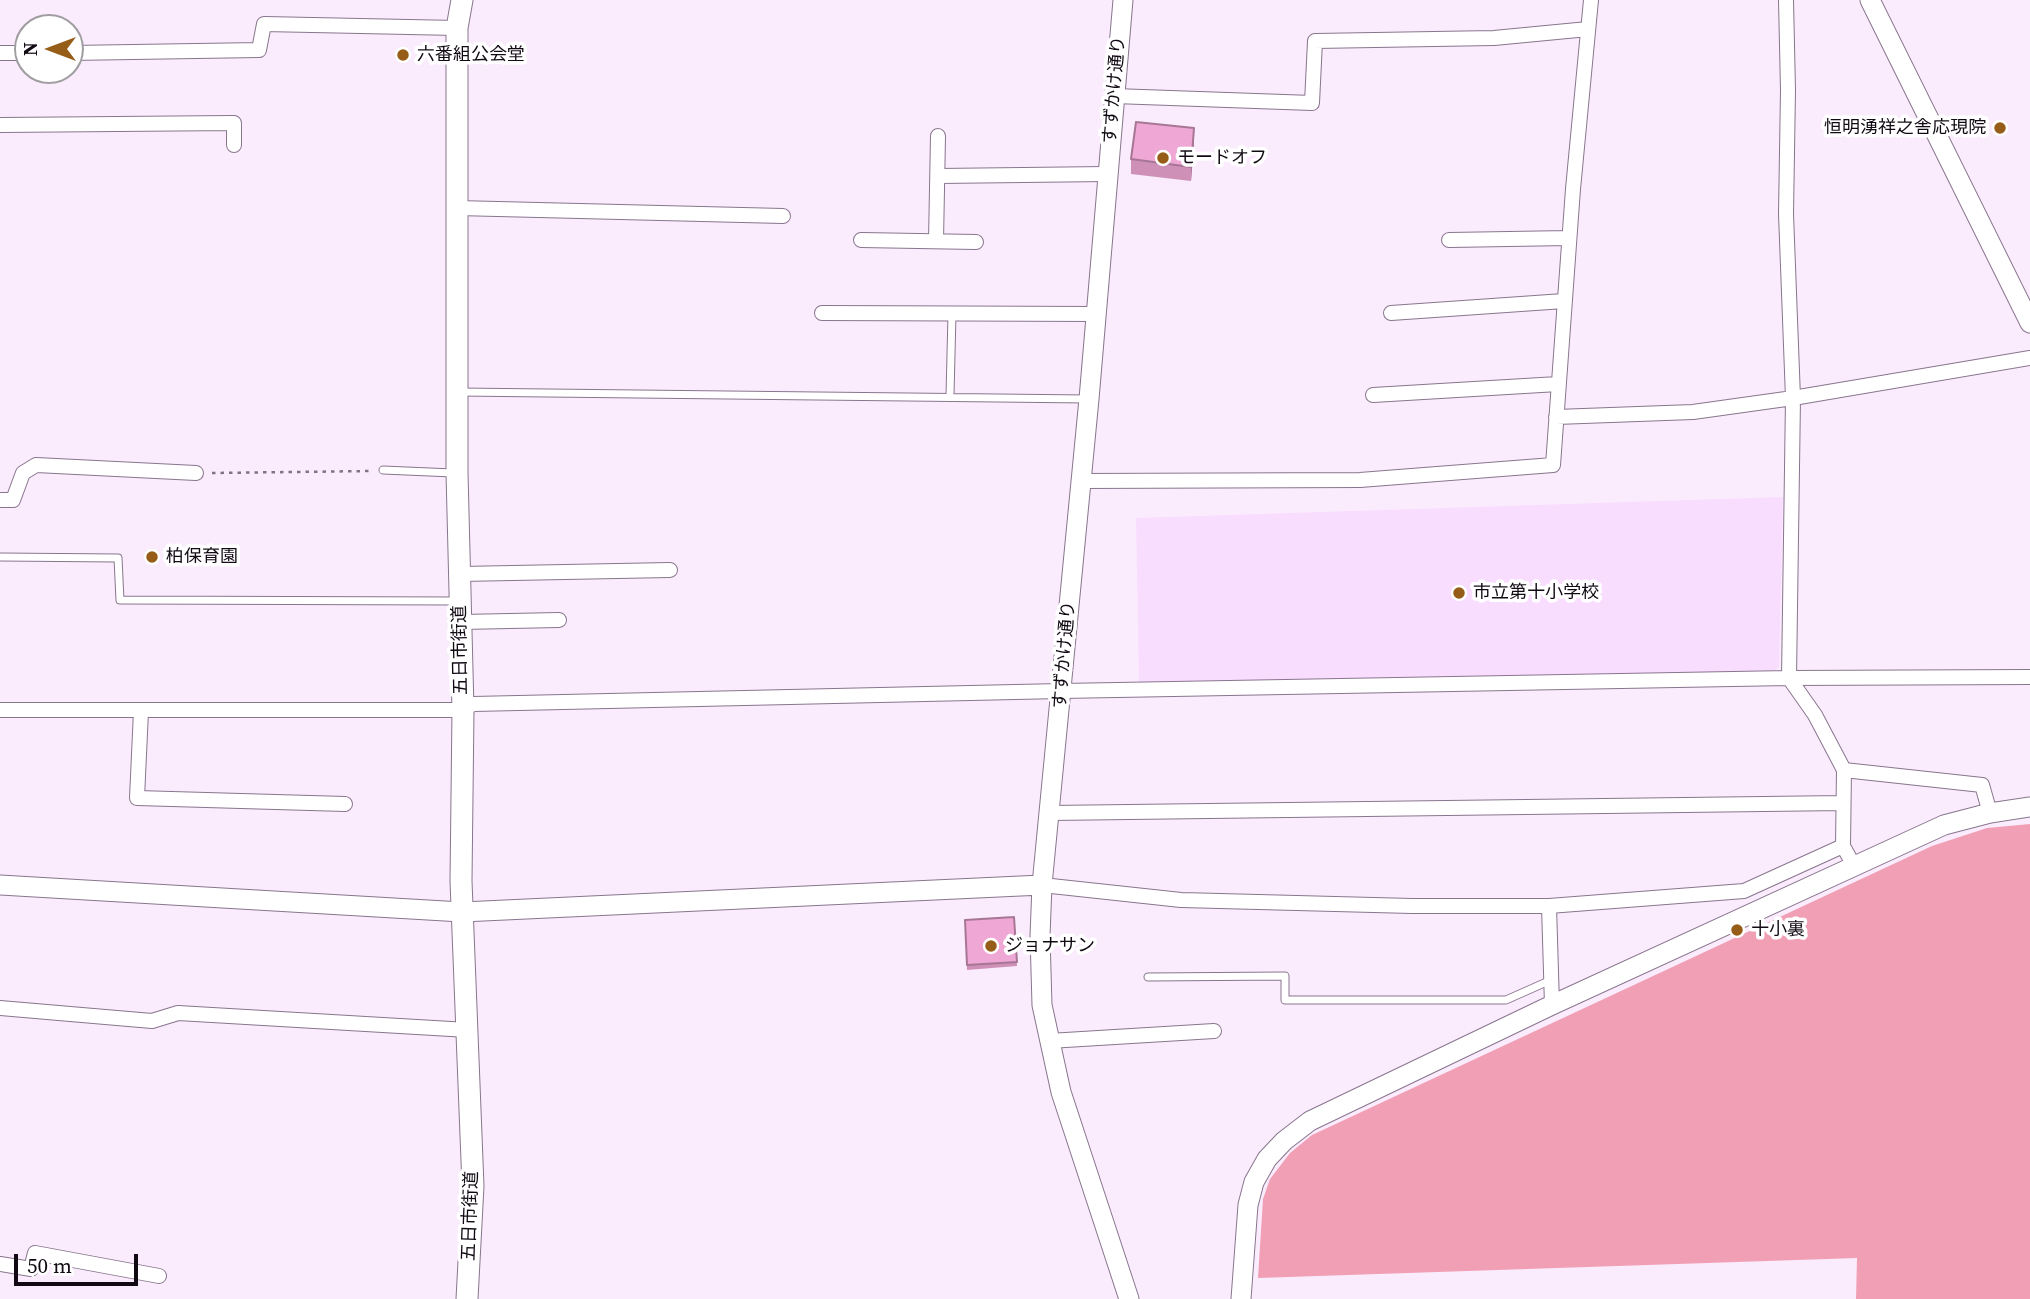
<!DOCTYPE html>
<meta charset="utf-8">
<style>
body{margin:0}
#map{position:relative;width:2030px;height:1299px;overflow:hidden;background:#faecfd;font-family:"Source Serif 4",serif}
canvas{display:block}
.north{position:absolute;left:14px;top:14px;width:70px;height:70px;box-sizing:border-box;background:#fff;border:2px solid #a09da1;border-radius:50%;rotate:270deg;font-size:19px;font-weight:700;line-height:28px;text-align:center;color:#110a13}
.north::after{content:'';display:block;margin:auto;width:24px;height:32px;background:#955d17;clip-path:polygon(50% 0,100% 100%,50% 72%,0 100%)}
.scale{position:absolute;left:14px;top:1254px;width:124px;height:32px;box-sizing:border-box;border:4px solid #110a13;border-top:0;padding-left:9px;font-size:21px;line-height:24px;white-space:nowrap;color:#110a13;-webkit-text-stroke:5px #fff;paint-order:stroke}
</style>
<div id="map">
<canvas width="2030" height="1299"></canvas>
<div class="north">N</div>
<div class="scale">50 m</div>
</div>
<script>
const context = document.querySelector('canvas').getContext('2d');
context.lineJoin = 'round';
function paint(path, color) { context.fillStyle = color; context.fill(path, 'evenodd'); }
const poly = rows => new Path2D(rows.map(r => 'M' + r).join(''));
function trace(path, color, width, dash) { context.strokeStyle = color; context.lineWidth = width; context.lineCap = dash ? 'butt' : 'round'; context.setLineDash(dash || []); context.stroke(path); }
function label(font, color, halo, rows, align = 'center') {
  context.font = font + ' "Source Serif 4","Noto Sans JP",serif'; context.lineWidth = 7; context.setLineDash([]); context.textBaseline = 'middle'; context.strokeStyle = halo; context.fillStyle = color; for (const [text, x, y, turn = 0] of rows) {
    context.save(); context.translate(x, y); context.rotate((+turn || 0) * Math.PI / 180); context.textAlign = isNaN(turn) ? turn : align; if (halo) context.strokeText(text, 0, 0); context.fillText(text, 0, 0); context.restore();
  }
}
paint(poly([
 [1783,497,1779,667,1766,677,1139,682,1136,518]
]), '#f9ddff');
paint(poly([
 [2030,824,2030,1299,1856,1299,1857,1258,1258,1278,1263,1199,1270,1179,1290,1153,1312,1135,1932,846,1987,828]
]), '#f19fb4');
const lane = poly([
 [458,392,1087,399],
 [950,395,952,314],
 [383,470,453,473],
 [0,557,118,558,120,600,459,601],
 [1148,977,1285,976,1285,1000,1506,1000,1551,980]
]);
const street = poly([
 [1786,0,1788,90,1786,214,1793,398,1789,678,1815,715,1844,770,1843,846],
 [0,53,28,53],
 [70,53,259,50,264,24,457,28],
 [1114,96,1312,103,1315,41,1494,38,1588,29],
 [0,125,234,123,234,145],
 [939,176,1107,174],
 [457,208,783,216],
 [861,240,976,242],
 [1449,240,1569,238],
 [936,241,938,136],
 [822,313,1096,314],
 [1391,313,1564,301],
 [1373,395,1558,384],
 [1556,417,1693,412,1793,398,2030,358],
 [1081,481,1360,480,1553,465,1573,189,1591,0],
 [0,500,13,500,23,473,36,465,196,473],
 [460,574,670,570],
 [461,622,559,620],
 [0,710,463,710,473,704,1061,691,1789,678,2030,677],
 [141,711,137,798,345,804],
 [1844,770,1982,785,1990,813],
 [1050,813,1843,803],
 [1042,885,1181,900,1412,906,1549,906,1744,891,1843,846,1854,866],
 [1549,906,1552,1005],
 [0,1008,152,1021,178,1013,468,1030],
 [1049,1041,1214,1031],
 [0,1264,31,1269,35,1253,159,1276]
]);
const secondary = poly([
 [1123,0,1089,399,1042,885,1040,936,1042,1005,1061,1092,1129,1299],
 [1870,0,2030,323],
 [0,885,462,912,1042,885],
 [1241,1299,1248,1205,1254,1182,1267,1159,1284,1141,1310,1121,1552,1005,1944,825,1990,813,2030,807]
]);
const primary = poly([
 [462,0,457,28,457,473,463,710,461,881,473,1186,467,1299]
]);
trace(lane, '#89758e', 9);
trace(street, '#89758e', 16);
trace(secondary, '#89758e', 21);
trace(primary, '#89758e', 23);
trace(poly([
 [212,473,373,471]
]), '#7f7581', 2.5, [3.5, 5]);
trace(lane, '#fff', 7);
trace(street, '#fff', 14);
trace(secondary, '#fff', 19);
trace(primary, '#fff', 21);
paint(poly([
 [1194,143,1191,181,1131,174,1131,159],
 [1014,917,1017,966,967,970,965,920]
]), '#ce90b7');
paint(poly([
 [1194,128,1194,143,1191,181,1191,167]
]), '#a77695');
const building = poly([
 [1136,122,1194,128,1191,167,1131,159,1136,122],
 [1014,917,1017,962,967,965,965,920,1014,917]
]);
paint(building, '#efa8d5');
trace(building, '#a77695', 2);
for (const [x, y, r, color] of [
 [403,55,7,"#955d17"],
 [2000,128,7,"#955d17"],
 [1163,158,7,"#955d17"],
 [152,557,7,"#955d17"],
 [1459,593,7,"#955d17"],
 [1737,930,7,"#955d17"],
 [991,946,7,"#955d17"]
]) { const dot = new Path2D(); dot.arc(x, y, r, 0, 2 * Math.PI); context.fillStyle = color; context.fill(dot); trace(dot, '#fff', 2.5); }
label('18px', '#110a13', '#fff', [
 ["六番組公会堂",417,55],
 ["恒明湧祥之舎応現院",1986,128,"right"],
 ["モードオフ",1177,158],
 ["柏保育園",166,557],
 ["市立第十小学校",1473,593],
 ["十小裏",1751,930],
 ["ジョナサン",1005,946]
], 'left');
label('18px', '#110a13', '#fff', [
 ["すずかけ通り",1115,90,-85],
 ["五日市街道",461,650,-91],
 ["すずかけ通り",1065,655,-85],
 ["五日市街道",471,1216,-88]
]);
</script>
